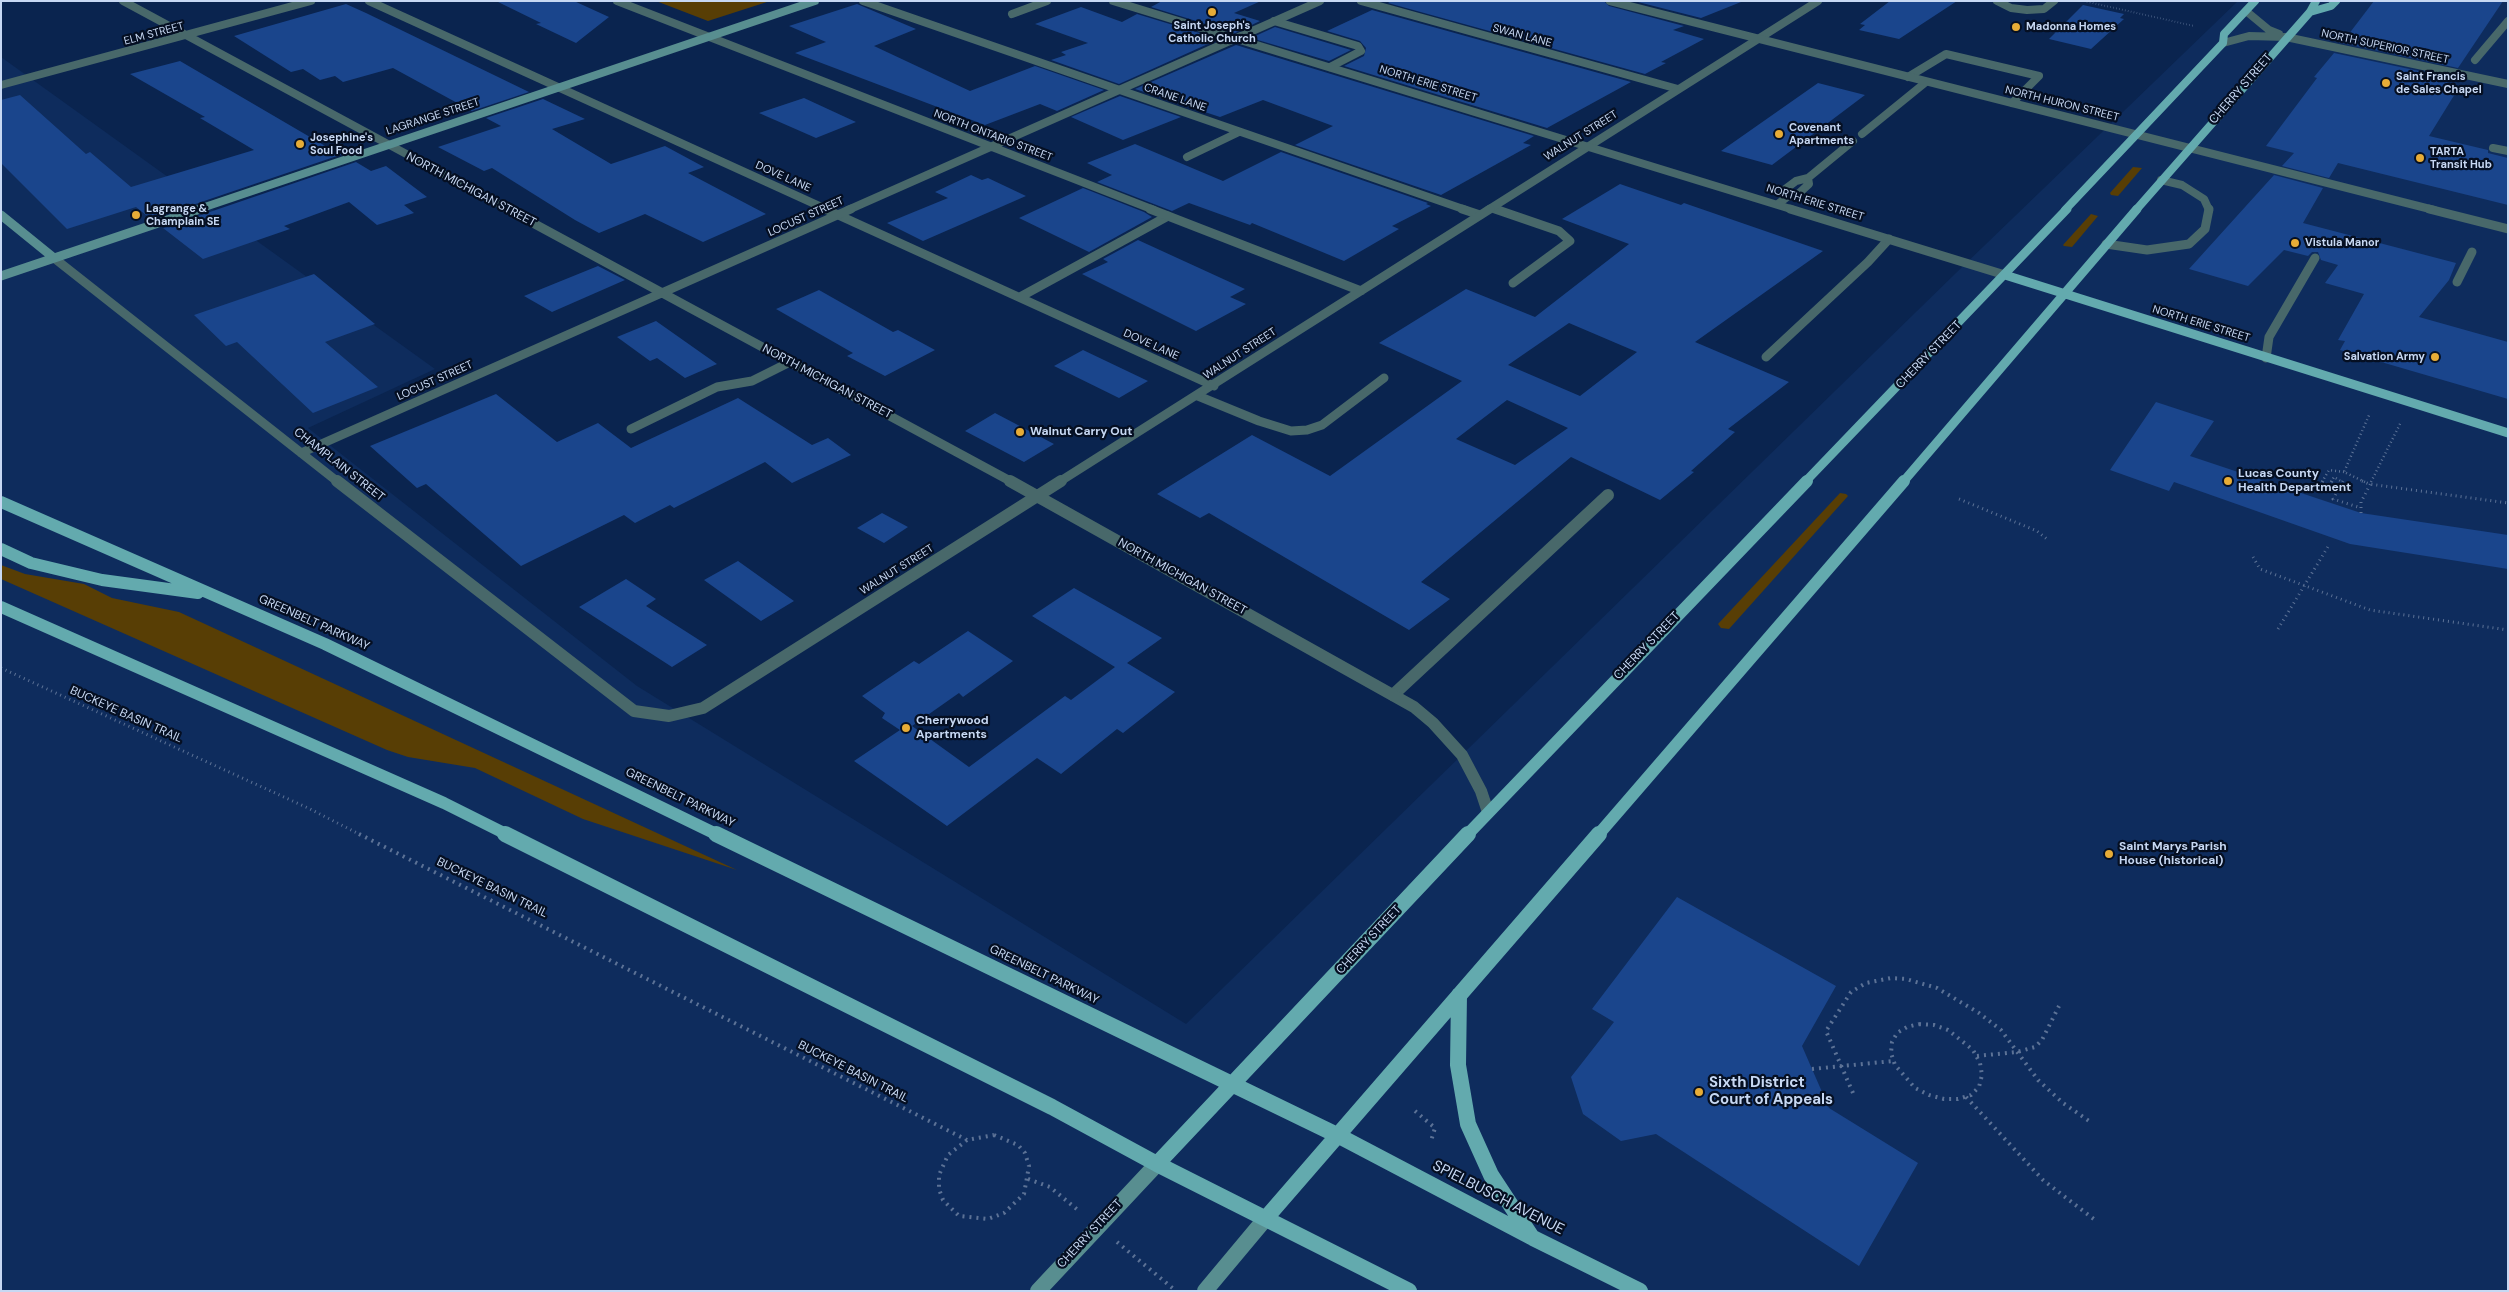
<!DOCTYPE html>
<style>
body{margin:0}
#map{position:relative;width:2509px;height:1292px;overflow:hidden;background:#0a244f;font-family:"DM Sans",sans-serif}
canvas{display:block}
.frame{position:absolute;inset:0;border:2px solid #c7d8f3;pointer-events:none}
</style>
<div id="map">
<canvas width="2509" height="1292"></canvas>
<div class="frame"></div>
</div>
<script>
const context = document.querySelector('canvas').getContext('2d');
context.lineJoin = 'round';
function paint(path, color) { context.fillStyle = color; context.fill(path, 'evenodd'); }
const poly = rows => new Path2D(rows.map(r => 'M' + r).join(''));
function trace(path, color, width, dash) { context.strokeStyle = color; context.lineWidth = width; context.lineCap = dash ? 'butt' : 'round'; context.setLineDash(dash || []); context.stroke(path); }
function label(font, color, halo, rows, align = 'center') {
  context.font = font + ' "DM Sans",sans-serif'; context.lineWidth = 4.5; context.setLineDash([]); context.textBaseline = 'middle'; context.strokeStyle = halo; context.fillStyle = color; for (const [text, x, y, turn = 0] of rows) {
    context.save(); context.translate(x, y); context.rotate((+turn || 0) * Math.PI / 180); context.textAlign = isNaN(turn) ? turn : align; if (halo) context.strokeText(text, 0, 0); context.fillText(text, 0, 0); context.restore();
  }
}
paint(poly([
 [2238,1,2508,1,2508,1291,1,1291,1,57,435,369,308,428,637,686,1186,1024,1957,272]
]), '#0e2c5d');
paint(poly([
 [656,1,770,1,708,21],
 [2133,167,2142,168,2118,196,2111,195,2110,193],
 [2091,214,2098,216,2072,247,2064,246,2063,245],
 [1840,493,1846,494,1848,496,1729,629,1721,628,1718,624],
 [1,565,25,574,84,584,112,598,179,612,737,870,583,819,475,768,408,757,387,750,1,579]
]), '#583e05');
paint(poly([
 [496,1,574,1,609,17,576,43,536,24,541,23],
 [1162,1,1261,1,1234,13,1260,21,1235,33,1151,7],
 [1391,1,1604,1,1609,6,1684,26,1673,30,1704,39,1661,62,1666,63,1645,74,1388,3],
 [1634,1,1741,1,1741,2,1701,18],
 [1890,1,1957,1,1899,39,1859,30,1865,25,1860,24],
 [2374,1,2503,1,2458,68,2342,43],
 [346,4,366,13,529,92,472,111,393,68,343,82,335,76,320,80,303,69,291,72,234,36],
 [857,4,916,29,874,46,970,91,1035,66,1104,90,1057,111,1040,104,985,125,795,53,826,42,789,26],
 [2083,5,2124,14,2120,18,2124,19,2091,49,2049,39],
 [1081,7,1122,22,1137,14,1219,39,1119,84,1051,60,1066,55,1061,52,1088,43,1035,24],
 [1372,10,1631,82,1547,128,1344,66,1364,56,1366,48,1360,41,1327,31],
 [1275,27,1351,50,1329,61,1251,38],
 [1236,45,1534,136,1523,143,1531,145,1441,195,1295,145,1333,126,1263,100,1220,117,1135,89],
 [2334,53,2452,78,2446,86,2458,89,2429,136,2488,150,2488,153,2508,158,2508,205,2338,163,2329,178,2282,166,2294,153,2266,146,2317,78,2314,77],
 [180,61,339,154,343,154,151,219,136,207,67,229,1,163,1,100,20,95,86,154,90,152,131,187,254,150,200,118,205,117,130,74],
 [1818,83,1865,95,1772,165,1721,151],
 [1120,96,1181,117,1123,140,1071,117],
 [804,98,856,122,816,138,759,113],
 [543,99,585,119,552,129,611,164,665,146,704,167,688,173,766,214,703,242,645,214,599,233,575,220,492,168,484,171,438,147,501,126,486,118],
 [1135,144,1223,181,1281,152,1428,203,1426,204,1431,206,1392,226,1399,229,1344,261,1252,223,1250,225,1189,203,1172,211,1097,182,1112,175,1087,163],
 [356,162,371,171,386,166,427,197,404,205,414,213,377,225,349,202,284,226,290,229,203,259,163,228],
 [971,175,982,180,988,178,1026,196,923,241,887,223,948,198,935,192],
 [2274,175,2323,188,2303,223,2456,263,2449,280,2419,317,2508,342,2508,399,2340,350,2345,341,2338,340,2364,294,2325,283,2338,265,2321,260,2318,252,2312,252,2308,256,2284,250,2248,286,2189,269],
 [1620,184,1681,205,1684,203,1823,251,1695,342,1789,382,1728,429,1735,432,1691,471,1694,472,1660,500,1571,457,1421,582,1450,599,1409,630,1209,513,1200,518,1157,494,1252,435,1330,476,1462,381,1379,343,1466,289,1535,317,1629,244,1562,219],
 [1569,323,1637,352,1580,396,1508,365],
 [1507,400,1568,428,1515,465,1456,439],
 [1083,188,1144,212,1152,217,1089,252,1019,218],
 [1138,240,1245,289,1230,297,1246,304,1196,331,1082,274,1108,262,1103,259],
 [598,266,625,280,552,312,524,296],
 [314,274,375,324,325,342,378,387,313,413,237,342,226,346,194,315],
 [819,290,893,332,898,330,935,350,885,376,847,356,853,353,776,309],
 [656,321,717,364,685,378,657,358,650,361,617,337],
 [1083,350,1148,381,1119,398,1054,366],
 [496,394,557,442,598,423,631,448,738,398,812,445,828,438,851,455,792,483,765,462,674,508,670,505,635,523,624,515,521,566,426,484,417,488,370,446],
 [2156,402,2214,421,2190,456,2361,513,2508,535,2508,569,2350,544,2174,482,2169,491,2110,470],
 [995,413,1054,444,1024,462,965,431],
 [882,513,908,527,884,543,857,528],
 [738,561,794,601,761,621,704,580],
 [626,579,656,599,646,606,707,645,672,667,579,607],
 [1074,588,1162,638,1127,663,1175,692,1123,733,1117,729,1061,774,1037,758,947,826,854,761,900,730,882,718,885,713,862,696,914,661,919,664,968,631,1013,661,963,697,959,693,912,726,969,767,1065,696,1071,700,1115,667,1032,616],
 [1677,897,1836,986,1802,1046,1829,1108,1918,1163,1859,1266,1656,1134,1621,1141,1583,1114,1571,1077,1614,1022,1592,1009]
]), '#1a458c');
trace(poly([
 [2084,1,2194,26]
]), '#5c7296', 2, [0.5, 2.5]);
trace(poly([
 [2322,482,2329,470,2344,472],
 [2331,482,2334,477,2342,482],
 [2365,482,2344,472,2370,413],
 [2371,482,2401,422]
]), '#5c7296', 2.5, [1, 3]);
trace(poly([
 [2323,481,2319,487,2327,490,2332,481],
 [2343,481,2333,499,2361,508],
 [2362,481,2369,484,2508,503],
 [1959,499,2037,531,2048,540],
 [2361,513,2361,502,2372,481],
 [2253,557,2260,569,2370,610,2508,630],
 [2278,629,2329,545],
 [1,668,308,808,361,835]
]), '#5c7296', 3, [1, 4]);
trace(poly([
 [359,834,967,1140],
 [1919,1024,1934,1025,1948,1030,1973,1050,1980,1063,1982,1075,1979,1087,1971,1095,1958,1099,1944,1099,1929,1095,1915,1088,1895,1065,1891,1053,1892,1042,1897,1033,1907,1027,1919,1024],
 [1977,1056,2017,1052,2035,1047,2042,1040,2059,1006],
 [1812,1069,1893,1061],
 [1853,1093,1826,1031,1851,992,1866,983,1891,978,1906,979,1937,988,1979,1013,2001,1030,2038,1080,2063,1103,2092,1123],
 [1966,1097,2043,1180,2095,1220],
 [1415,1111,1435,1128,1431,1141],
 [994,1135,1018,1145,1025,1153,1029,1166,1024,1194,1004,1213,988,1219,959,1216,943,1200,939,1189,939,1175,948,1155,967,1140,994,1135],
 [1028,1179,1050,1187,1079,1211],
 [1117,1242,1176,1291]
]), '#5c7296', 4, [2, 5]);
trace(poly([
 [369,1,828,210],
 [863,1,1466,210],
 [1361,1,1678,89],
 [1997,1,2011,8,2027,10,2044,9,2054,1],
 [1012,14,1047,1],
 [1274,21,1358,46,1361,51,1330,67],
 [2475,60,2508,21],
 [1908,77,1946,54,2039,76,2012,103],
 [1862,134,1926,82],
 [2493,148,2508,151],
 [1187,157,1239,132],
 [1808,178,1853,141],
 [1808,178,1809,184,1797,195,1787,197,1784,190,1796,181,1808,178],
 [2161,180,2182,185,2204,199,2209,210],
 [1778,204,1787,197],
 [1492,208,1498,210]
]), '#48686a', 8);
trace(poly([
 [825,209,1214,386],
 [1462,209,1480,215],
 [1495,209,1559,231,1570,241,1513,283],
 [2106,244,2147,250,2189,244,2205,229,2209,209],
 [2457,282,2472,252],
 [1020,297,1168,216],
 [1766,357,1868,262,1889,239],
 [2266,358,2269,337,2315,258],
 [1198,396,1259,421,1291,431,1307,430,1322,425,1384,378],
 [631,429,717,387,752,381,790,362]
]), '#48686a', 9);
trace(poly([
 [1393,695,1608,495]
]), '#48686a', 12);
trace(poly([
 [123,1,510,210],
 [617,1,1154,210],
 [1,85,311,1],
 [848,210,1320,1],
 [1488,210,1818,1]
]), '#48686a', 8);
trace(poly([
 [507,209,1012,482],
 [1150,209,1361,291],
 [54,258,338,482],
 [301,453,851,209],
 [1059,482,1490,209]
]), '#48686a', 9);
trace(poly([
 [337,481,634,711,669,716,703,708,1061,481],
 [1010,481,1414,707,1433,723,1462,755,1481,791,1488,812]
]), '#48686a', 12);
trace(poly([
 [1113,1,1794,210],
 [1610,1,2434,210],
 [2246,11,2269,30,2279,34],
 [2223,43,2249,36,2286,37,2508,84]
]), '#48686a', 8);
trace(poly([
 [1790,209,2005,275],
 [2429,209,2508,229]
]), '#48686a', 9);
trace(poly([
 [196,210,815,1]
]), '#588e90', 8);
trace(poly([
 [1,215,54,258],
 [1,276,200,209]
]), '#588e90', 9);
trace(poly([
 [1038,1291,1157,1164],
 [1205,1291,1266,1218]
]), '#588e90', 16);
trace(poly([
 [2310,12,2331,6,2336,1],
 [2065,210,2223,43,2224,34,2255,1],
 [2136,210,2310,12,2316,1]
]), '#63aaae', 8);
trace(poly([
 [2005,275,2508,433],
 [1805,482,2067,209],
 [1903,482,2137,209]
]), '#63aaae', 9);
trace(poly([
 [1,502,325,644,718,835],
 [1,549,31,563,102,580,198,593],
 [1,607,444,803,508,835],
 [1467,835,1807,481],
 [1598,835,1904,481]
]), '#63aaae', 12);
trace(poly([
 [505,834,1052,1107,1157,1164,1409,1291],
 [716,834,1339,1136,1533,1238,1640,1291],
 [1459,995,1458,1065,1468,1124,1491,1175,1531,1236],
 [1157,1164,1468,834],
 [1266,1218,1599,834]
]), '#63aaae', 16);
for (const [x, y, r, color] of [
 [1212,12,5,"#e7ac37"],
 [2016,27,5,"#e7ac37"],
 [2386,83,5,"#e7ac37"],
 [1779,134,5,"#e7ac37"],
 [300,144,5,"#e7ac37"],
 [2420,158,5,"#e7ac37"],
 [136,215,5,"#e7ac37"],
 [2295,243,5,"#e7ac37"],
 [2435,357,5,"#e7ac37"],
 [1020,432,5,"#e7ac37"],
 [2228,481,5,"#e7ac37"],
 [906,728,5,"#e7ac37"],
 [2109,854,5,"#e7ac37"],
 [1699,1092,5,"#e7ac37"]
]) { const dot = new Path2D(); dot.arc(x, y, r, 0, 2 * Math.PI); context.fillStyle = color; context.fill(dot); trace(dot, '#050f22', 2); }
label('bold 11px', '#c7d8f3', '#050f22', [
 ["Saint Joseph's",1212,26,"center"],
 ["Catholic Church",1212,39,"center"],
 ["Madonna Homes",2026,27],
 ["Saint Francis",2396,77],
 ["de Sales Chapel",2396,90],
 ["Covenant",1789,128],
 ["Apartments",1789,141],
 ["Josephine's",310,138],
 ["Soul Food",310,151],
 ["TARTA",2430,152],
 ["Transit Hub",2430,165],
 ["Lagrange &",146,209],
 ["Champlain SE",146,222],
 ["Vistula Manor",2305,243],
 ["Salvation Army",2425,357,"right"]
], 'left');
label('11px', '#c7d8f3', '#050f22', [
 ["ELM STREET",154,34,-15],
 ["SWAN LANE",1522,36,15],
 ["NORTH SUPERIOR STREET",2385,47,12],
 ["NORTH ERIE STREET",1428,84,17],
 ["CRANE LANE",1175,98,19],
 ["NORTH HURON STREET",2062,104,14],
 ["LAGRANGE STREET",433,117,-18],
 ["NORTH ONTARIO STREET",993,136,21],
 ["WALNUT STREET",1581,136,-32],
 ["DOVE LANE",783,177,24],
 ["NORTH ERIE STREET",1815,203,17],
 ["LOCUST STREET",806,217,-24],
 ["NORTH ERIE STREET",2201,324,17],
 ["DOVE LANE",1151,345,24],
 ["WALNUT STREET",1240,354,-33],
 ["LOCUST STREET",435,381,-24],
 ["WALNUT STREET",897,570,-32]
]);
label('12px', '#c7d8f3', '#050f22', [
 ["CHERRY STREET",2241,89,-49],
 ["NORTH MICHIGAN STREET",471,190,28],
 ["CHERRY STREET",1929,355,-46],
 ["NORTH MICHIGAN STREET",827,382,28],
 ["CHAMPLAIN STREET",339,465,38],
 ["NORTH MICHIGAN STREET",1182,577,29],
 ["GREENBELT PARKWAY",314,623,24],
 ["CHERRY STREET",1647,646,-46],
 ["BUCKEYE BASIN TRAIL",126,715,24],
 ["GREENBELT PARKWAY",680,798,26],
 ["BUCKEYE BASIN TRAIL",492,888,26],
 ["CHERRY STREET",1369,940,-47],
 ["GREENBELT PARKWAY",1044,975,26],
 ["BUCKEYE BASIN TRAIL",853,1072,27],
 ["CHERRY STREET",1090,1234,-47]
]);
label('bold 12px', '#c7d8f3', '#050f22', [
 ["Walnut Carry Out",1030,432],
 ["Lucas County",2238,474],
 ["Health Department",2238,488],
 ["Cherrywood",916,721],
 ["Apartments",916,735],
 ["Saint Marys Parish",2119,847],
 ["House (historical)",2119,861]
], 'left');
label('bold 15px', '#c7d8f3', '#050f22', [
 ["Sixth District",1709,1083],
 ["Court of Appeals",1709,1100]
], 'left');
label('15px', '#c7d8f3', '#050f22', [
 ["SPIELBUSCH AVENUE",1498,1198,27]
]);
</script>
